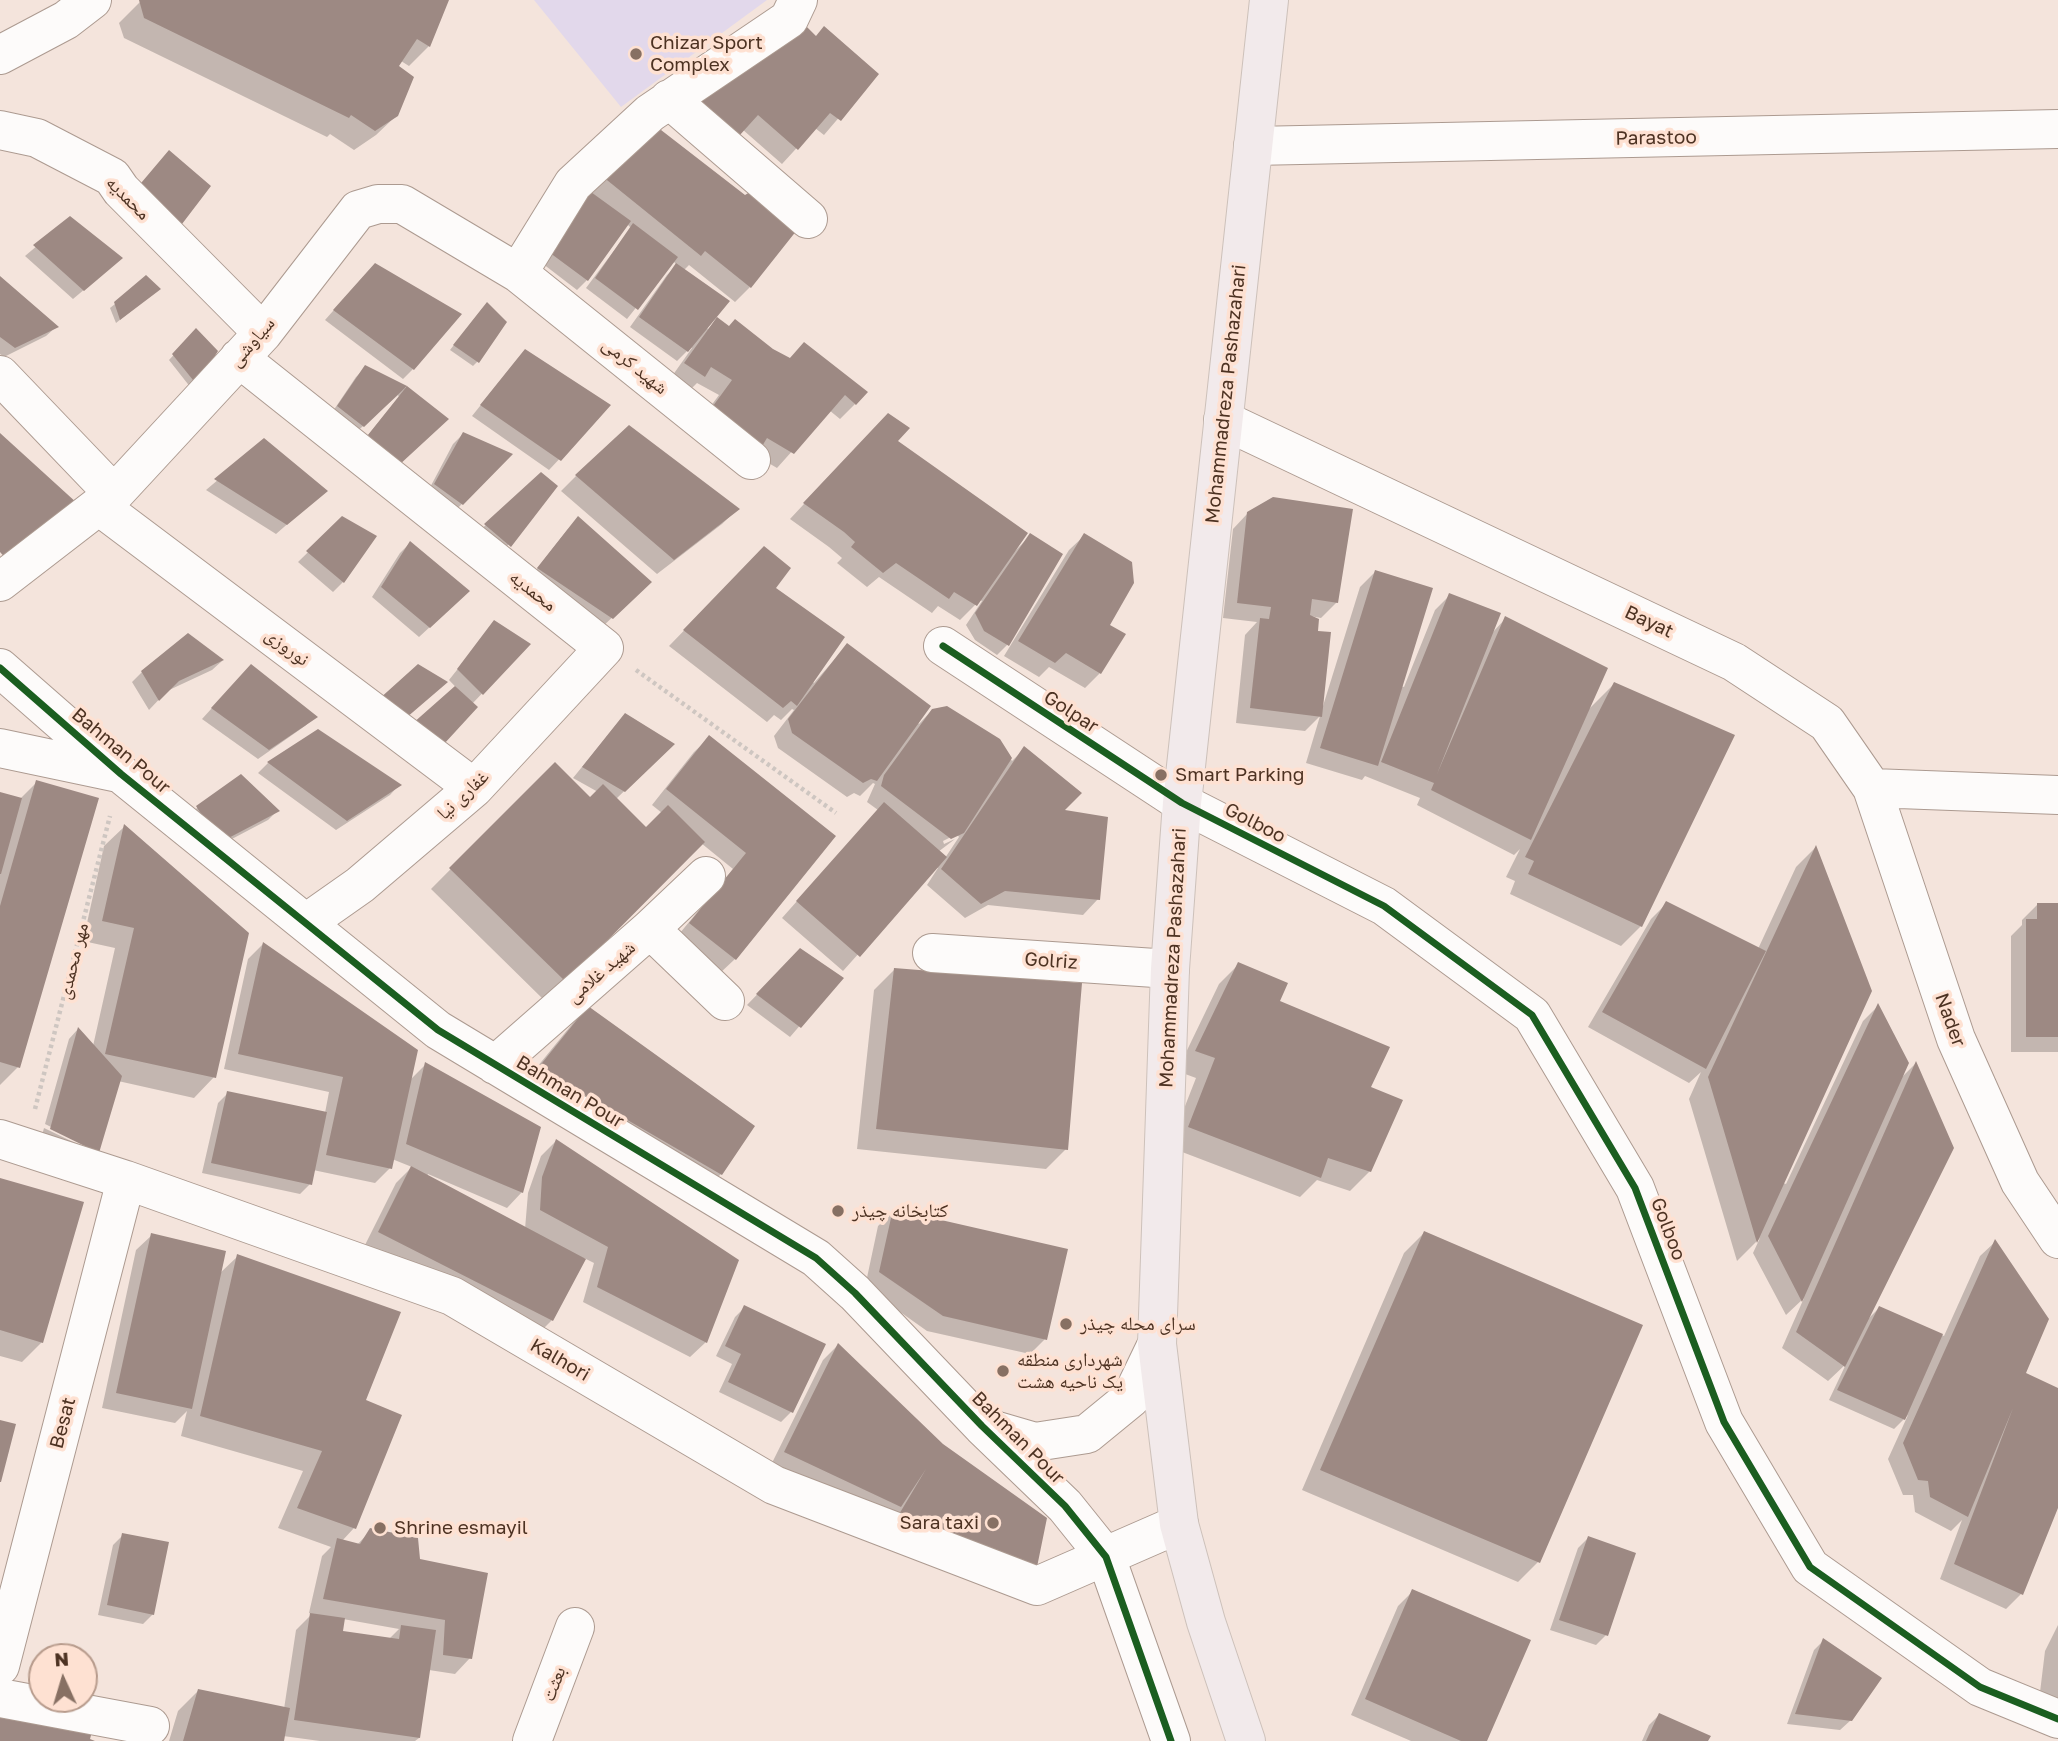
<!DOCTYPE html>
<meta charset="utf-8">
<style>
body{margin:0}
#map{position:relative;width:2058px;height:1741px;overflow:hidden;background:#f4e4dc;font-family:"Golos Text",sans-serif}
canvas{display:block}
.north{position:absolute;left:28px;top:1643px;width:70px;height:70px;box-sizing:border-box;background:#fee1d2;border:2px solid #b79b8c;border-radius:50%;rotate:356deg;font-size:19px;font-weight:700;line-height:28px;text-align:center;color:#4d3222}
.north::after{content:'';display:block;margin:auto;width:24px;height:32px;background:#877063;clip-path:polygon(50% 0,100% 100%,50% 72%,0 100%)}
</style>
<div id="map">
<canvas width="2058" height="1741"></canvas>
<div class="north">N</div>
</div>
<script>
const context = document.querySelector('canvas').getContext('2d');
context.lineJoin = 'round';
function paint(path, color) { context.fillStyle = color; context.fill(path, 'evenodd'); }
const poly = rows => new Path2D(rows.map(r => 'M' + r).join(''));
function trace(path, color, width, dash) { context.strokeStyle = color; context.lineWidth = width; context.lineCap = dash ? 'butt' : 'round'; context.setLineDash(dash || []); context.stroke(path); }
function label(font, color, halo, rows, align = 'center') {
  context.font = font + ' "Golos Text","Noto Naskh Arabic",sans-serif'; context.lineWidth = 7; context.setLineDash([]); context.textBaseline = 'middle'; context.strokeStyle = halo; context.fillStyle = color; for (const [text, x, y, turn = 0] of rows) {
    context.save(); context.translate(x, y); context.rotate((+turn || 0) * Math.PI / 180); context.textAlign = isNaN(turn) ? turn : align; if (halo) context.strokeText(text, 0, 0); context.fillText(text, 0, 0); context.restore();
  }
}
paint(poly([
 [534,0,767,0,621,107]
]), '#e2d8eb');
paint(poly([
 [142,0,447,0,429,46,409,66,401,61,397,66,397,115,376,135,354,150,330,134,327,137,124,38,119,23],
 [815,38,876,74,824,135,815,128,782,164,742,129],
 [652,125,750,287,735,302,689,265,684,270,706,327,708,329,717,320,789,359,804,345,855,404,840,419,829,410,777,468,699,422,719,395,697,383,689,391,670,379,692,348,691,347,677,361,630,327,667,275,677,265,673,261,627,319,586,288,631,228,627,224,587,280,577,290,534,257],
 [70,218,111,267,73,299,25,256],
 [365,275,413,369,403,379,325,320],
 [0,278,56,327,46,336,4,357,0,354],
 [154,293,116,323,110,308,115,304],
 [482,309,477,362,473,366,450,350],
 [196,331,216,351,191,388,169,360],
 [516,361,609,406,549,470,472,416],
 [366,367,406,388,447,419,359,446,399,397,398,395,353,435,329,417,356,377],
 [873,430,895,441,1015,551,1031,535,1061,555,1007,645,997,655,975,640,966,625,982,601,980,600,960,620,938,606,932,613,879,577,867,587,837,563,842,558,829,547,790,519],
 [463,434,510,455,452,514,426,495,453,444],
 [264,441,315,500,276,534,206,490],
 [541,474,556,486,499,556,475,535],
 [576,476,737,509,722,524,657,574,561,491],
 [1248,513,1337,602,1321,618,1310,616,1322,705,1323,706,1360,587,1375,572,1401,686,1404,687,1435,610,1450,595,1492,633,1506,618,1587,711,1613,685,1641,926,1621,946,1510,894,1515,881,1506,877,1520,849,1514,855,1417,805,1420,798,1365,776,1362,780,1306,763,1320,716,1305,731,1236,723,1245,635,1257,622,1223,618,1233,529],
 [343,518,343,582,333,592,298,562],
 [568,529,650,582,601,628,529,579],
 [1085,535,1107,625,1100,673,1085,688,1049,667,1039,677,1004,656,1069,550],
 [410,543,458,601,419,637,372,597,400,553],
 [764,548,773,588,812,681,814,683,847,645,919,724,932,710,999,740,1012,761,1024,749,1061,811,1098,899,1083,915,988,905,965,918,927,885,938,868,936,867,843,971,782,918,878,810,867,802,875,784,873,783,860,796,854,793,847,797,778,748,774,736,794,710,792,709,781,720,774,715,767,722,669,646],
 [957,834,959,837,945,858,938,852,955,839,944,844,943,841],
 [495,622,528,645,472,704,449,680],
 [222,661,212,670,167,691,149,710,132,682,142,672],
 [241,676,315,717,305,726,258,759,202,719],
 [616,725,673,744,616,799,646,829,662,813,652,805,694,752,710,737,834,836,735,959,719,974,675,939,733,869,701,843,545,1001,431,889,555,764,590,799,598,792,573,778],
 [318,731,399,785,390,795,336,830,258,773,268,763],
 [37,782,18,1067,0,1085,0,794,19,800],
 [197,808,277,811,268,820,209,851,187,818],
 [124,827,247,933,214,1077,194,1098,118,1081,98,1152,88,1162,41,1139,44,1128,94,1152,94,1148,45,1124,69,1039,78,1029,93,1046,115,948,83,941,104,846],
 [1815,848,1783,1183,1786,1184,1863,1021,1878,1006,1901,1078,1915,1064,1867,1320,1879,1308,1944,1336,1980,1256,1995,1242,2024,1374,2058,1390,2058,1503,2021,1594,2006,1609,1940,1579,1962,1520,1951,1531,1915,1512,1913,1495,1903,1495,1888,1459,1908,1415,1894,1429,1829,1400,1846,1364,1828,1381,1782,1348,1804,1298,1786,1315,1753,1253,1760,1238,1737,1261,1689,1099,1701,1072,1689,1083,1588,1027,1651,919,1667,903,1758,949,1796,867],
 [2037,905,2058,905,2058,1052,2011,1052,2011,936,2022,925,2022,920],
 [263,944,410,1080,425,1065,522,1192,507,1208,428,1174,427,1177,525,1229,528,1193,541,1156,556,1141,706,1342,690,1357,583,1302,594,1263,584,1258,552,1320,537,1335,364,1247,396,1183,412,1167,392,1159,390,1168,375,1183,313,1170,310,1184,300,1194,202,1173,218,1103,228,1093,325,1113,329,1092,224,1069,248,959],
 [800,950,841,978,790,1037,747,1005],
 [1239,964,1369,1088,1370,1171,1350,1191,1317,1180,1300,1197,1169,1147,1196,1078,1177,1071,1219,984],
 [894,970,1066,1149,1046,1169,857,1149,874,990],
 [588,1008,721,1174,706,1189,524,1083,573,1023],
 [0,1180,42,1342,22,1362,0,1356],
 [894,1211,1045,1339,1030,1354,927,1331,865,1287,878,1226],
 [1424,1233,1538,1562,1518,1582,1302,1490,1404,1253],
 [152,1235,219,1274,238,1256,364,1401,400,1416,354,1528,342,1541,357,1545,371,1530,418,1561,470,1658,455,1674,429,1670,419,1738,415,1741,320,1741,283,1736,283,1741,169,1741,178,1711,198,1691,284,1709,296,1630,312,1614,309,1613,322,1556,331,1547,278,1528,303,1471,181,1436,187,1411,175,1423,102,1408,136,1250],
 [343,1619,399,1629,389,1639,341,1632],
 [745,1307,791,1412,781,1422,719,1392,732,1364,716,1356,735,1317],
 [838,1345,1035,1566,770,1467,823,1360],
 [123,1535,153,1614,143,1624,98,1615,113,1545],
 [1588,1538,1606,1635,1596,1645,1550,1630,1578,1548],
 [1413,1591,1485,1741,1411,1741,1351,1715,1398,1606],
 [2058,1625,2058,1721,2037,1717,2045,1651],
 [1823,1641,1851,1720,1840,1730,1787,1724,1814,1650],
 [1659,1715,1706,1741,1642,1741,1649,1725]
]), '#0003');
paint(poly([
 [139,0,449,0,430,47,417,39,399,66,414,77,398,116,375,131,351,115,349,118,144,18],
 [804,24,816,36,824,26,879,74,841,121,830,113,798,150,758,115,730,146,681,104],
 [652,123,745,195,750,192,797,230,751,288,705,251,701,256,597,172],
 [169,150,211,186,182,224,136,189],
 [584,187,631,221,588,281,542,247],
 [70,216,123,258,84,291,33,245],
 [633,223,678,257,638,310,595,278],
 [375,263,462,314,414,370,333,310],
 [676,263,730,301,688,352,639,317],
 [146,275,161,289,120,320,114,302],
 [0,276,59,327,15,348,0,337],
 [487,302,507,322,479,363,453,345],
 [717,317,729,326,735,319,773,349,790,358,804,342,868,392,856,405,845,395,794,454,767,438,761,448,713,406,732,380,711,367,705,377,684,363],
 [196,328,218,351,197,385,172,354],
 [525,349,611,405,561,461,480,405],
 [365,365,407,386,364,427,337,406],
 [407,386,449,419,398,466,368,435],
 [888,413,910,428,898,441,1028,533,977,606,954,592,949,599,896,563,883,573,851,547,855,542,844,532,803,503],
 [629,425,740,509,674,560,575,475],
 [463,432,513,454,463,505,434,484],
 [0,433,78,504,9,562,0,552],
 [264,438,328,491,287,525,214,479],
 [541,472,558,486,511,547,484,524],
 [1273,497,1353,509,1338,603,1312,599,1310,615,1319,619,1318,631,1331,632,1322,717,1250,708,1260,618,1269,619,1271,607,1237,603,1247,512],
 [342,516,377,536,344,583,306,551],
 [578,516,652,582,613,619,537,568],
 [1030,533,1063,554,1009,646,984,631,975,613],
 [1084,533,1132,562,1134,583,1110,625,1126,634,1101,674,1066,653,1055,663,1018,641],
 [410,541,470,591,430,628,381,587],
 [764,546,791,568,776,588,845,637,797,706,791,701,783,708,683,630],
 [1375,570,1433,588,1378,766,1320,748],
 [1449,593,1501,613,1437,774,1505,616,1608,668,1531,840,1431,790,1434,783,1381,762],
 [494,620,531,644,483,695,457,669],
 [188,633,224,660,179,681,159,701,141,671],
 [847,643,931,706,877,781,871,779,863,783,792,733,788,719],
 [251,664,318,717,269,750,211,708],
 [418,664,448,682,406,718,378,700],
 [1614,682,1735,735,1642,927,1528,874,1534,861,1525,857],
 [455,686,478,707,444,744,412,724],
 [947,706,1000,739,1012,758,964,833,951,839,881,786,884,775,932,709],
 [625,713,675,744,625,792,582,767],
 [318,729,402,785,347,821,267,762],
 [709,735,836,836,736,960,689,923,746,853,666,789],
 [1024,746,1082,793,1065,810,1108,817,1100,900,1005,891,981,904,941,869],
 [555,762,590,797,603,784,646,827,668,805,705,842,566,982,449,868],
 [241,774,280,811,219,843,196,806],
 [36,780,99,798,20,1068,0,1062,0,906],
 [0,792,22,798,1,874,0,874],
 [884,802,947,857,860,957,796,901],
 [124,824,249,933,216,1078,105,1054,134,928,102,921],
 [1816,845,1872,991,1757,1243,1708,1077],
 [1666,901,1766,951,1706,1069,1602,1012],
 [2037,903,2058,903,2058,1037,2026,1037,2026,919,2037,919],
 [263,942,418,1050,392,1169,326,1155,343,1077,238,1054],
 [800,948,844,978,801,1028,756,994],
 [1238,962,1288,983,1280,1001,1390,1047,1371,1087,1403,1100,1371,1172,1328,1158,1321,1178,1188,1127,1215,1058,1195,1051],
 [894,968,1082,983,1068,1150,876,1129],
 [1878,1003,1909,1063,1802,1302,1768,1236],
 [588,1006,755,1126,722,1175,538,1068],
 [78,1027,122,1076,99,1153,50,1129],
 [1916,1061,1954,1148,1845,1367,1796,1332],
 [425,1062,541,1127,523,1193,406,1144],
 [227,1091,327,1112,312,1185,211,1163],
 [556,1139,739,1260,707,1343,597,1287,608,1247,540,1210,542,1177],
 [411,1166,586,1259,553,1321,378,1232],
 [0,1178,84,1202,43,1343,0,1330],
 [893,1209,1068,1249,1047,1340,943,1316,879,1272],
 [1424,1231,1643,1325,1540,1563,1320,1470],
 [151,1233,226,1251,192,1409,116,1393],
 [1995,1239,2049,1319,2026,1373,2058,1388,2058,1508,2023,1595,1954,1564,2013,1408,1968,1517,1930,1497,1928,1481,1918,1480,1903,1443],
 [237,1254,401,1312,366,1400,402,1415,356,1529,297,1508,322,1451,200,1416],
 [744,1305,826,1344,793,1413,728,1382,741,1354,725,1346],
 [1879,1306,1943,1334,1905,1420,1837,1390],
 [838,1343,943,1444,1047,1518,1037,1567,898,1516,926,1469,901,1507,784,1452],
 [0,1420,16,1424,1,1482,0,1482],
 [370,1528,418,1538,420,1559,488,1573,472,1659,443,1655,445,1620,323,1599,337,1538,360,1544],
 [122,1533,169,1542,154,1615,107,1605],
 [1588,1536,1636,1553,1608,1636,1559,1620],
 [1412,1589,1531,1640,1487,1741,1461,1741,1365,1699],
 [310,1613,345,1618,343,1631,399,1639,401,1625,436,1630,420,1738,294,1720],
 [1823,1638,1882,1678,1852,1721,1795,1714],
 [198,1689,290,1708,284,1741,183,1741],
 [0,1712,93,1728,90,1739,95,1741,0,1741],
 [1659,1713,1711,1736,1708,1741,1646,1741]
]), '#9d8983');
const minor = poly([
 [0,55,66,20,92,0],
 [669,99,808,219],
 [0,130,37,138,112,177,121,190,263,333],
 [1253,146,2058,129],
 [518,273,573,184,650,113,789,19,798,0],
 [239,358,604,648,474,788,360,885,306,923],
 [0,375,114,494],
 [1223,420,1734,662,1827,723,1872,788,1956,1039,2020,1182,2058,1239],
 [99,506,474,788],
 [0,582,114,494,263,333,358,210,378,204,402,204,518,273,751,460],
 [943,646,1182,803,1384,906,1532,1015,1635,1188,1724,1422,1810,1567,1980,1687,2058,1719],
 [0,668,121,774,438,1030,816,1258,855,1293,982,1426,1065,1506,1106,1557,1171,1741],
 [0,748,118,773],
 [1872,788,2058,795],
 [650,929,725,1001],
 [932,953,1170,969],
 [495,1065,650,929,706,876],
 [0,1139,126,1180,452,1296,774,1485,1037,1586,1179,1524],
 [987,1428,1035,1442,1087,1434,1131,1398,1157,1344],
 [0,1666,126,1180],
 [0,1698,150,1726],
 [532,1741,575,1627]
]);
const major = poly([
 [1246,1741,1206,1622,1179,1524,1157,1344,1170,969,1182,803,1269,0]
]);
trace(minor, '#ac9a90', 40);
trace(major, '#cdc1ba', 40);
trace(poly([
 [636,670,836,813],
 [35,1109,110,816]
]), '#cec6c1', 4.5, [3.5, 3.5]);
trace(minor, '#fdfbfa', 38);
trace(major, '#f2eaeb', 38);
trace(poly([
 [943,646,1182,803,1384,906,1532,1015,1635,1188,1724,1422,1810,1567,1980,1687,2058,1719],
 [0,668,121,774,438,1030,816,1258,855,1293,982,1426,1065,1506,1106,1557,1171,1741]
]), '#1b5e20', 7);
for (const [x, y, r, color] of [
 [636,54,7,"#877063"],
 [1161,775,7,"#877063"],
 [838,1211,7,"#877063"],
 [1066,1324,7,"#877063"],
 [1003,1371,7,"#877063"],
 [993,1523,7,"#877063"],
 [380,1528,7,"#877063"]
]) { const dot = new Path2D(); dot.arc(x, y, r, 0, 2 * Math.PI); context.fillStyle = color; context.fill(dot); trace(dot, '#fee1d2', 2.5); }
label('19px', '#4d3222', '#fee1d2', [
 ["Chizar Sport",650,43],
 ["Complex",650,65],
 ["Smart Parking",1175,775],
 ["کتابخانه چیذر",852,1211],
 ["سرای محله چیذر",1080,1324],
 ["شهرداری منطقه",1017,1360],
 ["یک ناحیه هشت",1017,1382],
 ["Sara taxi",979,1523,"right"],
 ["Shrine esmayil",394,1528]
], 'left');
label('19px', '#4d3222', '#fee1d2', [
 ["Parastoo",1656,138,-1],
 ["محمدیه",128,198,45],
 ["سیاوشی",252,342,-49],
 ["شهید کرمی",635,366,39],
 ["Mohammadreza Pashazahari",1226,394,-84],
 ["محمدیه",533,591,38],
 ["Bayat",1649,622,25],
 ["نوروزی",287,647,37],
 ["Golpar",1071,712,33],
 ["Bahman Pour",121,751,40],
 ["غفاری نیا",463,795,-43],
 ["Golboo",1255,823,27],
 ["Mohammadreza Pashazahari",1173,958,-87],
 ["مهر محمدی",73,961,-76],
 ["Golriz",1051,961,4],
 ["شهید غلامی",601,972,-41],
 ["Nader",1950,1020,70],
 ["Bahman Pour",570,1092,31],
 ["Golboo",1668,1229,69],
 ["Kalhori",560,1360,30],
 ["Besat",63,1423,-75],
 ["Bahman Pour",1018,1438,45],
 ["بعثت",554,1684,-69]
]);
</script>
